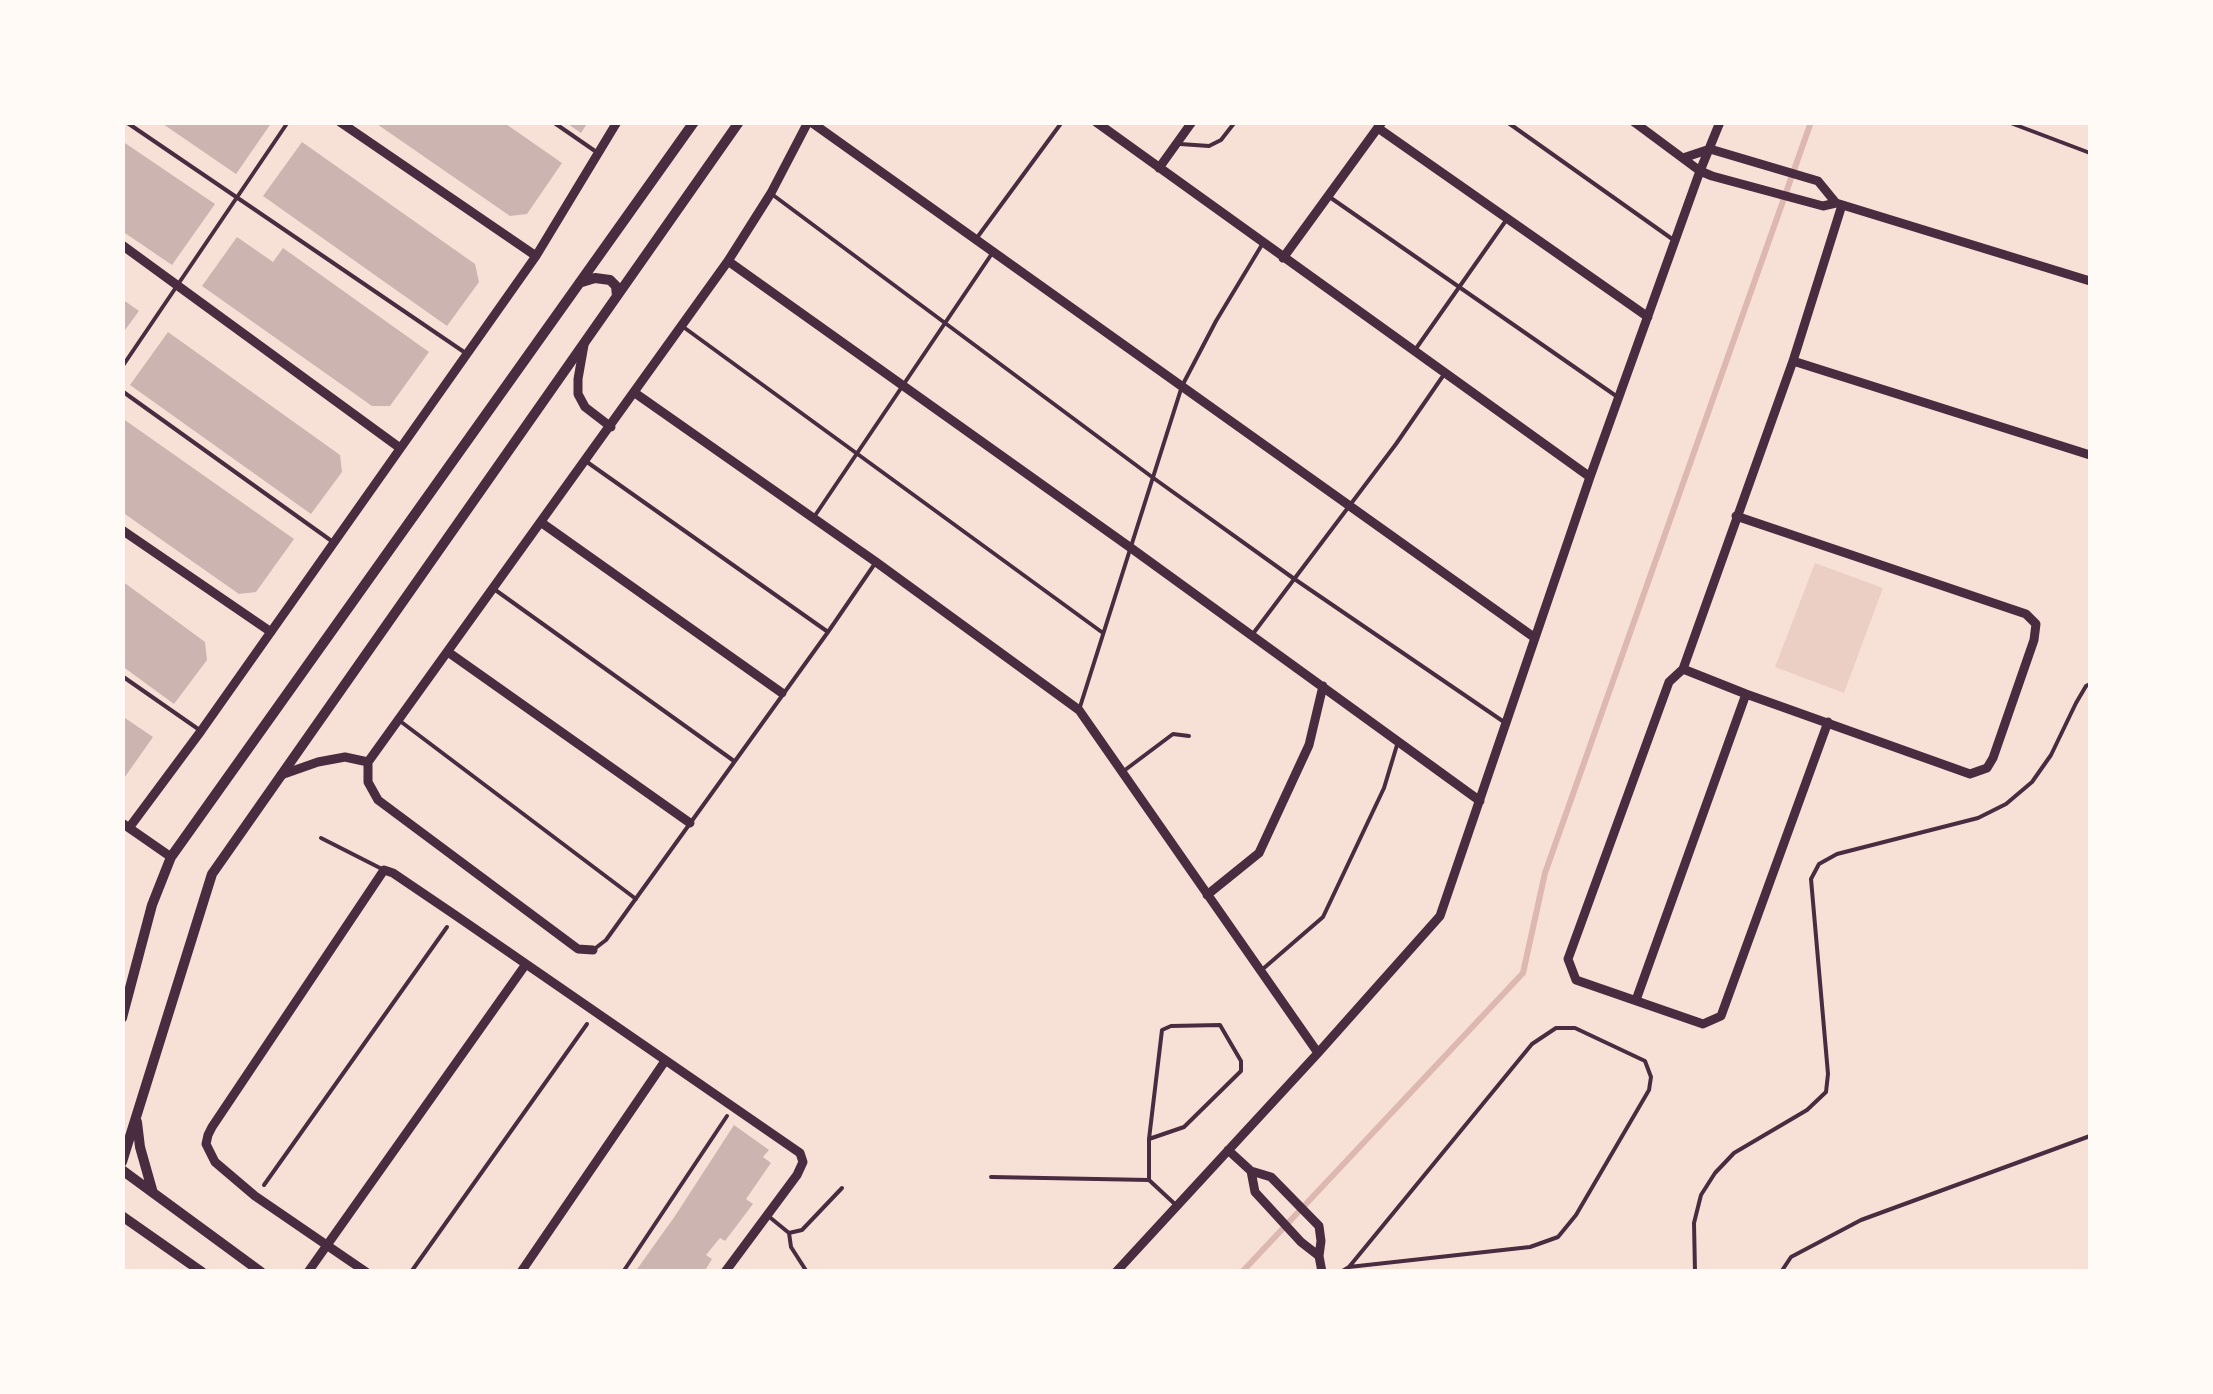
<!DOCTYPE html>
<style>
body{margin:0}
#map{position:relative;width:2213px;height:1394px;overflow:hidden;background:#f7e1d7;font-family:Mulish,sans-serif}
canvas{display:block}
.frame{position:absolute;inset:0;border:125px solid #fffaf5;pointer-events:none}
</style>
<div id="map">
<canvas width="2213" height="1394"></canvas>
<div class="frame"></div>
</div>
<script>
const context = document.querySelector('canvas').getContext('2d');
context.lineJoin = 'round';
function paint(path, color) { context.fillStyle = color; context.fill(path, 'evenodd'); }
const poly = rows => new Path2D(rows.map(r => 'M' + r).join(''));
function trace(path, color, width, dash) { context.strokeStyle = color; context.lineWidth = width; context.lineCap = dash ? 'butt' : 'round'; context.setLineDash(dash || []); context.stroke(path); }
paint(poly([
 [1815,563,1883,588,1844,693,1775,667]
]), '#ebcfc5');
trace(poly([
 [1242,1272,1523,973,1545,873,1811,122]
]), '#dcb8b0', 6);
paint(poly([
 [160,122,272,122,236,174],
 [374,122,503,122,562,163,527,214,510,216],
 [565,122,588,122,581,133],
 [122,141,215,204,172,265,122,231],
 [302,142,475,264,479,282,447,326,263,196],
 [237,237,273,262,283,248,429,352,390,406,372,406,202,286],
 [122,299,139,311,122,334],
 [168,332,340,455,342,472,311,514,130,385],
 [122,418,294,539,256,592,239,594,122,512],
 [122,581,205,642,207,660,174,704,122,666],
 [122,716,153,737,122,781],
 [734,1125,769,1150,763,1157,771,1163,746,1199,753,1204,725,1241,720,1238,706,1255,712,1259,704,1272,635,1272,675,1216]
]), '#ccb4b1');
trace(poly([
 [264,1185,447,927],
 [411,1272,587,1024],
 [623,1272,727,1116]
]), '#4a2c40', 4);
trace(poly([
 [126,122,467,354],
 [553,122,595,151],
 [1507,122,1675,241],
 [2008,122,2090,153],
 [1180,144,1209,146,1221,140,1235,122],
 [773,195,1152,477,1293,578,1504,722],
 [1331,198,1619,398],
 [976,239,1062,122],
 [682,326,1103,633],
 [1415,350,1507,219],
 [122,367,288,122],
 [122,391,333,542],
 [587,462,828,632],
 [814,517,993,252],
 [494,589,734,761],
 [1252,635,1396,444,1445,373],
 [122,676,201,731],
 [1079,710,1182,386,1216,321,1263,243],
 [400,721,636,899],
 [1125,770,1173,734,1189,736],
 [321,838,384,870],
 [593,950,606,940,828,632,876,562],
 [1264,968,1323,917,1384,788,1397,745],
 [1149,1139,1162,1030,1171,1026,1220,1025,1241,1061,1241,1071,1184,1127,1149,1139,1149,1180,1177,1206],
 [991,1177,1149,1180],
 [767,1215,789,1233,802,1230,842,1188],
 [789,1233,791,1247,807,1272],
 [1341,1272,1349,1267,1530,1247,1558,1237,1576,1215,1649,1090,1651,1077,1645,1061,1575,1028,1556,1028,1532,1044,1349,1267],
 [1695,1272,1694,1223,1701,1195,1715,1173,1734,1153,1807,1110,1826,1092,1828,1074,1811,879,1819,864,1837,854,1978,818,2006,804,2032,782,2051,755,2076,703,2086,686,2090,684],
 [1781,1272,1791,1257,1861,1220,2090,1136]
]), '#4a2c40', 4);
trace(poly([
 [340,122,536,256],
 [811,122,1535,638],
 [1096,122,1590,477],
 [1634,122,1700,171,1712,176,1823,206,1836,203,2090,281],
 [1378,128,1648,317],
 [1683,158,1710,149,1818,181,1836,203],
 [1159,168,1192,122],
 [122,245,400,448],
 [1283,258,1382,122],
 [728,261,1131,548,1480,801],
 [584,345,578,379,578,394,585,407,611,427],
 [1793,361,2090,455],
 [635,393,876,562,1079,710,1318,1053],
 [542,523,782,693],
 [122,530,271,632],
 [448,652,690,823],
 [1683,669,1746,694,1970,774,1987,768,1993,758,2034,640,2036,624,2026,614,1736,516],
 [1828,722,1721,1016,1703,1024,1576,980,1568,959,1669,682,1683,669,1793,361,1842,205],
 [368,762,728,261,771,193,808,122],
 [368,762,368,782,378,800,578,949,593,950],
 [281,775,318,762,345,757,368,762],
 [122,823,171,857],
 [129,828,201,731,536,256,617,122],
 [1207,895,1259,853,1309,745,1323,686],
 [1636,1000,1746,694],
 [1228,1150,1251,1171,1271,1177,1319,1226,1321,1241,1319,1256,1322,1272],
 [1251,1171,1255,1192,1301,1242,1319,1256],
 [308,1272,526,964],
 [366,1272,255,1196,215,1162,206,1144,208,1135,212,1127,384,870,393,873,455,915,800,1153,803,1162,797,1175,725,1272],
 [521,1272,665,1061],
 [1116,1272,1318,1053,1440,916,1590,477,1700,171,1720,122]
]), '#4a2c40', 9);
trace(poly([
 [582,282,595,278,610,280,616,286,617,296],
 [122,1018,152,905,171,857,694,122],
 [137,1122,140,1147,153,1193],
 [122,1162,212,874,739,122],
 [122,1170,261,1272],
 [122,1216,202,1272]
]), '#4a2c40', 10);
</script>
